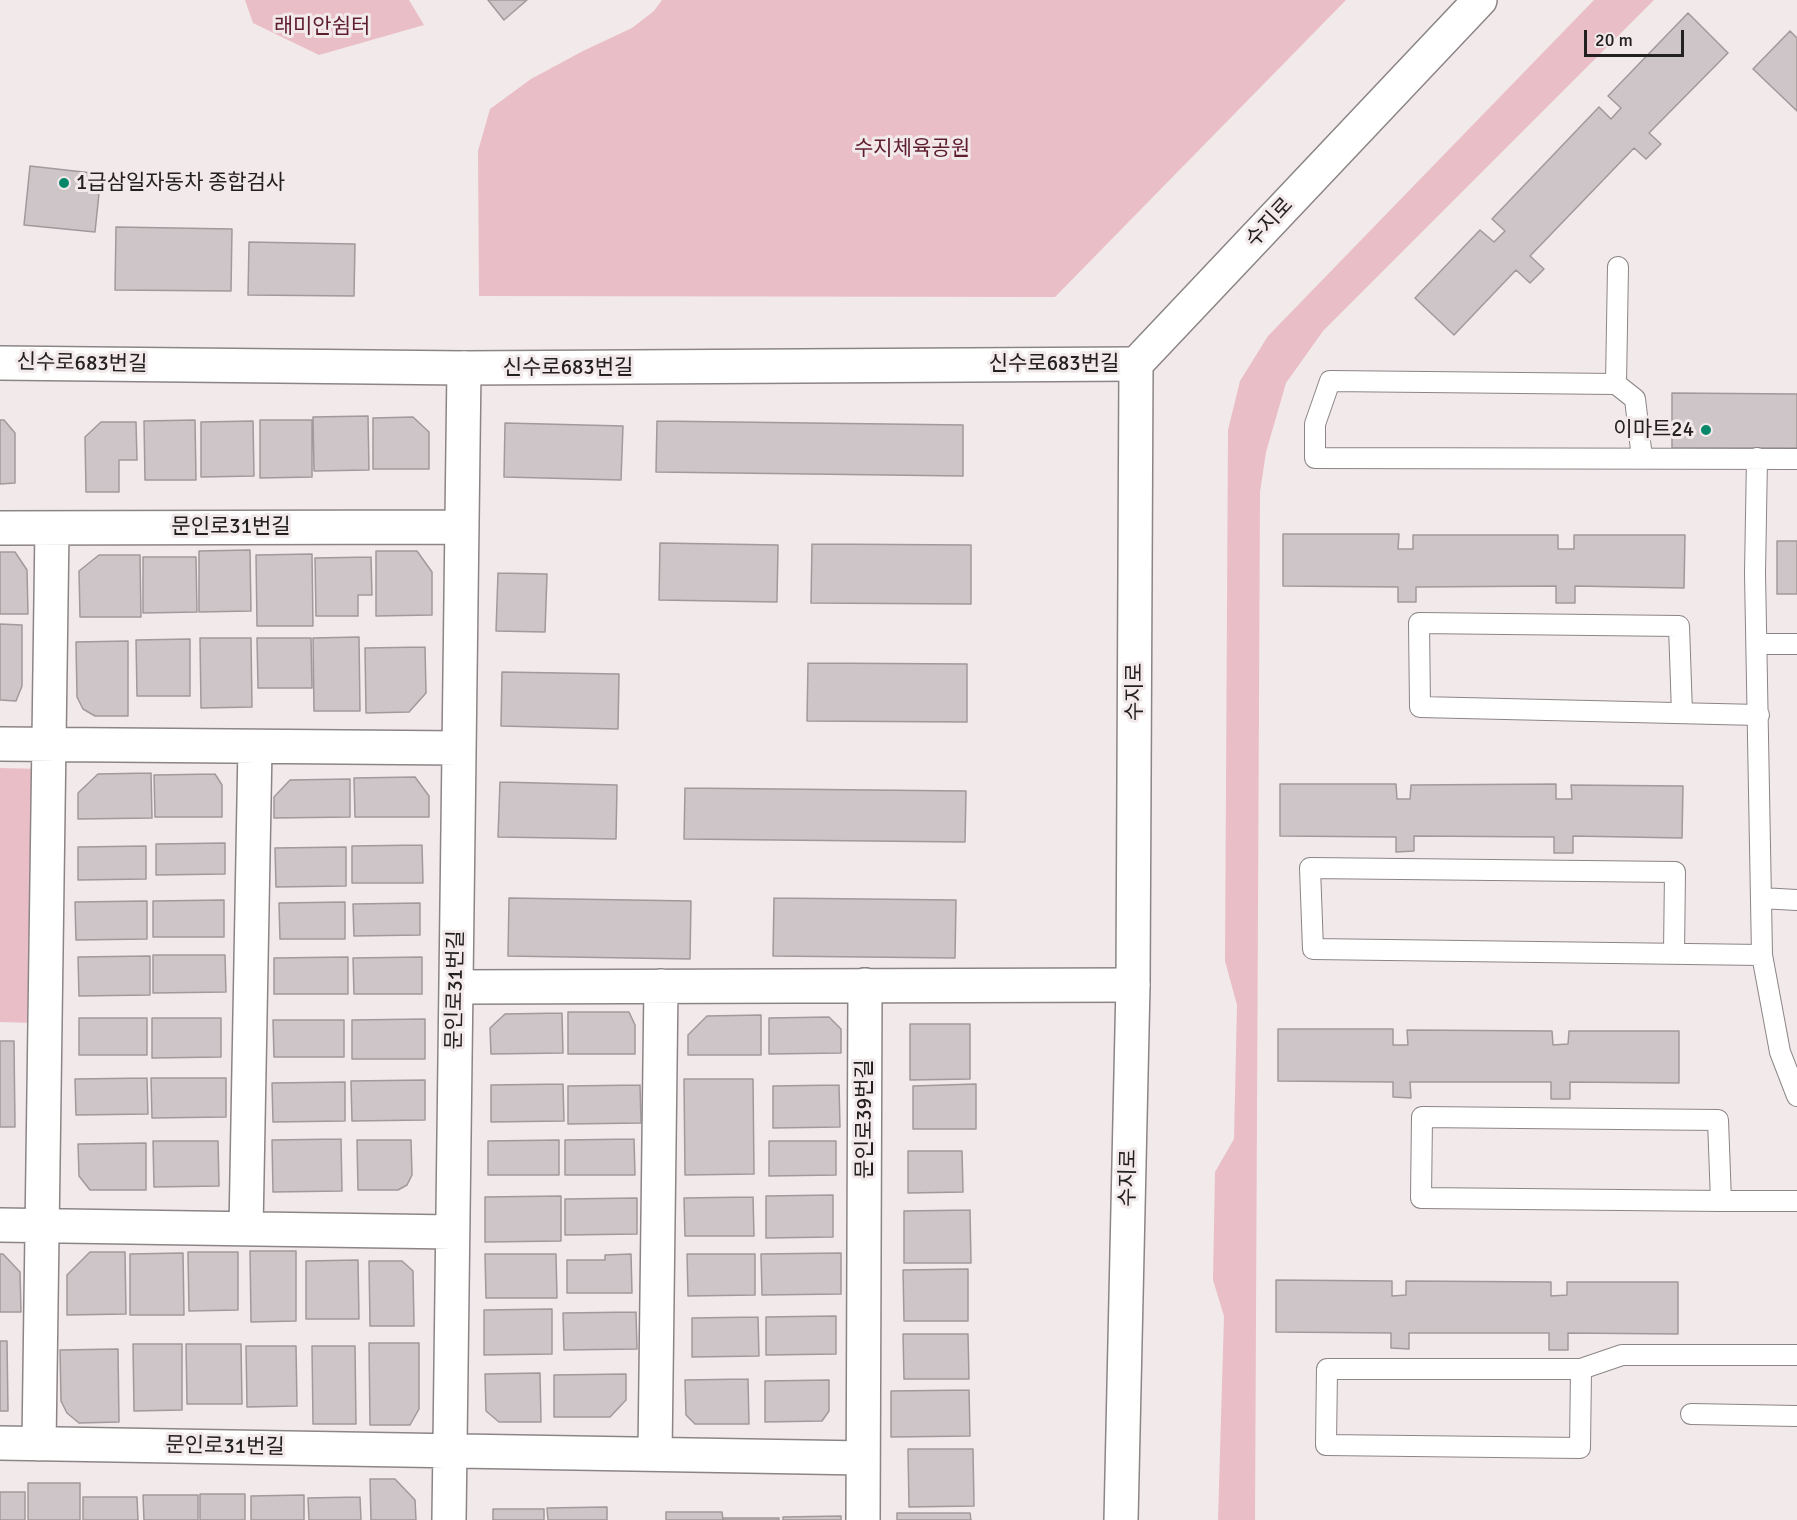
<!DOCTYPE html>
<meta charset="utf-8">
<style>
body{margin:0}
#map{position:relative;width:1797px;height:1520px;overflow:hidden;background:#f2e9ea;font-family:Signika,sans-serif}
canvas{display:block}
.scale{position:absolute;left:1584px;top:30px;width:100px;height:27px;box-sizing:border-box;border:3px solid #232021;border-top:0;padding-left:8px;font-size:18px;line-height:21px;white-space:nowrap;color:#232021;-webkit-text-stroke:4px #f2e9ea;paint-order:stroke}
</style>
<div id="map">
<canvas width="1797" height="1520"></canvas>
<div class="scale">20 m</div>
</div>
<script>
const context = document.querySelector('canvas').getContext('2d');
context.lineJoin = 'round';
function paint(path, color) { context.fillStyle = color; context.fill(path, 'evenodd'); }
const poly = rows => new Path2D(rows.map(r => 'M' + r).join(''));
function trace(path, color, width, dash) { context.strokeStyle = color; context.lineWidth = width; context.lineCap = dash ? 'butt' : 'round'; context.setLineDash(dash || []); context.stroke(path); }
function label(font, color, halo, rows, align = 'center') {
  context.font = font + ' Signika,"Noto Sans KR",sans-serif'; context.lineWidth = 6; context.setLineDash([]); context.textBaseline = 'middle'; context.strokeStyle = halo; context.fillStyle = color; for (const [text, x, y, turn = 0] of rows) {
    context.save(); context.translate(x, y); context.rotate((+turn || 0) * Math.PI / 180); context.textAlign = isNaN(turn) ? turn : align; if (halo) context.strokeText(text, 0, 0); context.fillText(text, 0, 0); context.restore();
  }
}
paint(poly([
 [245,0,409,0,424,25,319,55,253,23],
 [662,0,1346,0,1055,297,479,296,478,151,490,109,531,79,583,51,632,28,654,11],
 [1594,0,1654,0,1323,331,1286,383,1266,452,1260,492,1255,1520,1218,1520,1224,1316,1213,1280,1215,1172,1234,1139,1237,1005,1225,961,1228,430,1240,381,1268,336],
 [0,768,41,769,35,1023,0,1022]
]), '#e9bec6');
const building = poly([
 [488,0,527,0,504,20,488,0],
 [1688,13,1728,53,1649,133,1661,144,1646,159,1634,148,1530,256,1544,269,1530,283,1516,270,1454,335,1415,298,1480,230,1494,242,1505,231,1492,219,1599,107,1611,119,1621,108,1608,96,1688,13],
 [1790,31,1797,38,1797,111,1753,69,1790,31],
 [30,166,101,174,95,232,24,225,30,166],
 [116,227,232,229,231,291,115,290,116,227],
 [249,242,355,244,354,296,248,295,249,242],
 [1672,393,1797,394,1797,448,1672,448,1672,393],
 [368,416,369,470,314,471,313,417,368,416],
 [413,417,429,432,429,469,373,469,373,418,413,417],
 [0,420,4,420,15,433,15,483,0,484,0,420],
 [195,420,196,480,145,480,144,421,195,420],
 [260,420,312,420,312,477,260,478,260,420],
 [253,421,254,476,201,477,201,422,253,421],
 [657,421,963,425,963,476,656,472,657,421],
 [101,422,136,422,137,460,119,460,119,492,86,492,85,437,101,422],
 [505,423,623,426,621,480,504,477,505,423],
 [1283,534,1399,534,1398,549,1413,549,1413,535,1558,535,1558,549,1574,549,1574,535,1685,535,1684,588,1575,586,1575,603,1556,603,1556,586,1416,587,1416,602,1398,602,1398,587,1283,586,1283,534],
 [1777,541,1797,541,1797,594,1777,594,1777,541],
 [660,543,778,545,777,602,659,600,660,543],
 [812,544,971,545,971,604,811,603,812,544],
 [250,550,251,611,199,612,199,551,250,550],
 [376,551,417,551,432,572,432,615,376,616,376,551],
 [0,552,15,552,27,570,28,614,0,614,0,552],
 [312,554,313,626,257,626,256,555,312,554],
 [99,555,140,555,141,617,80,617,79,571,99,555],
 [143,557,196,557,197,612,143,613,143,557],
 [371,557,372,595,358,595,358,616,316,616,315,558,371,557],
 [498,573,547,574,545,632,496,631,498,573],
 [0,624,22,625,22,686,16,701,0,700,0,624],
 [359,637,360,711,314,711,313,638,359,637],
 [200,638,251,638,252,707,201,708,200,638],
 [257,638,311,638,312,688,258,688,257,638],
 [190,639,190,696,137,696,136,640,190,639],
 [128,641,128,716,95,716,83,709,77,697,76,642,128,641],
 [425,647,426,693,409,712,366,713,365,648,425,647],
 [808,663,967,664,967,722,807,721,808,663],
 [502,672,619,674,618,729,501,726,502,672],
 [151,773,152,818,78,819,78,793,98,774,151,773],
 [215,774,222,785,222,817,155,817,154,775,215,774],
 [415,777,429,796,429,817,355,817,354,778,415,777],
 [350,779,350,817,274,818,274,797,290,780,350,779],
 [500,782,617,785,616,839,498,837,500,782],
 [1280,784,1396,784,1397,799,1410,799,1411,785,1556,784,1556,799,1572,799,1571,785,1683,786,1682,838,1573,836,1573,853,1554,853,1554,837,1414,836,1414,851,1396,852,1396,837,1280,836,1280,784],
 [685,788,966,791,965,842,684,839,685,788],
 [225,843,225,874,156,875,156,844,225,843],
 [422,845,423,883,352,883,352,846,422,845],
 [146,846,146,879,78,880,78,847,146,846],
 [346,847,346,886,276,887,275,848,346,847],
 [509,898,691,901,690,959,508,956,509,898],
 [774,898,956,900,955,958,773,956,774,898],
 [224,900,224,937,153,937,153,901,224,900],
 [147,901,147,939,76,940,75,902,147,901],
 [345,902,345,939,280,939,279,903,345,902],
 [420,903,420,935,354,936,353,904,420,903],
 [153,955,225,955,226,992,153,993,153,955],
 [150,956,150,995,79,996,78,957,150,956],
 [348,957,348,994,274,994,274,958,348,957],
 [422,957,422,994,354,994,353,958,422,957],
 [568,1012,629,1012,635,1025,635,1054,568,1054,568,1012],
 [562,1013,563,1053,491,1054,490,1028,505,1014,562,1013],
 [761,1015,761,1055,688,1055,688,1035,707,1016,761,1015],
 [829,1017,841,1029,841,1053,769,1054,769,1018,829,1017],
 [79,1018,147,1018,147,1055,79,1055,79,1018],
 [152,1018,221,1018,221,1057,152,1058,152,1018],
 [425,1019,425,1059,352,1059,352,1020,425,1019],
 [273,1020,344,1020,344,1057,274,1057,273,1020],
 [910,1024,970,1024,970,1079,910,1080,910,1024],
 [1278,1029,1393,1029,1393,1045,1408,1045,1407,1030,1552,1031,1553,1045,1568,1044,1569,1031,1679,1031,1679,1083,1570,1082,1570,1099,1551,1099,1551,1082,1410,1082,1411,1098,1393,1097,1393,1082,1278,1081,1278,1029],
 [0,1041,14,1041,15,1127,0,1127,0,1041],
 [147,1078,148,1114,76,1115,75,1079,147,1078],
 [151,1078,226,1078,226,1117,152,1118,151,1078],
 [684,1079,753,1079,754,1174,685,1175,684,1079],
 [425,1080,425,1120,352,1121,351,1081,425,1080],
 [345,1082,345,1121,273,1122,272,1083,345,1082],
 [563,1084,564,1121,491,1122,491,1085,563,1084],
 [976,1084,976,1129,913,1129,913,1086,976,1084],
 [640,1085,641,1123,568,1124,568,1086,640,1085],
 [839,1085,840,1127,773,1128,773,1086,839,1085],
 [341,1139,342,1191,273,1192,272,1140,341,1139],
 [634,1139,635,1175,565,1175,565,1140,634,1139],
 [357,1140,411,1140,412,1175,407,1185,398,1190,358,1190,357,1140],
 [559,1140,559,1175,488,1175,488,1141,559,1140],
 [153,1141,218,1141,219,1186,154,1187,153,1141],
 [769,1141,836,1141,836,1175,769,1176,769,1141],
 [146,1143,146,1190,90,1190,79,1176,78,1144,146,1143],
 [908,1151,962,1151,963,1192,908,1193,908,1151],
 [833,1195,833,1237,766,1238,766,1196,833,1195],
 [561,1196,561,1241,485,1242,485,1197,561,1196],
 [753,1197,754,1236,685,1236,684,1198,753,1197],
 [637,1198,637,1234,565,1235,565,1199,637,1198],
 [970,1210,971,1263,904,1263,904,1211,970,1210],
 [250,1251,296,1251,296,1321,251,1322,250,1251],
 [90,1252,125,1252,126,1314,67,1315,67,1275,90,1252],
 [188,1252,238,1252,238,1310,189,1311,188,1252],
 [183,1253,184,1315,130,1315,130,1254,183,1253],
 [841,1253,841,1294,762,1295,761,1254,841,1253],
 [0,1254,3,1254,20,1272,21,1312,0,1312,0,1254],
 [485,1254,556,1254,557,1298,486,1298,485,1254],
 [631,1254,632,1293,567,1293,567,1260,605,1260,605,1255,631,1254],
 [687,1254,755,1254,755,1295,688,1296,687,1254],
 [358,1260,359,1319,306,1319,306,1261,358,1260],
 [369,1261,402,1261,413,1271,414,1326,370,1326,369,1261],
 [968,1269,968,1321,904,1321,903,1270,968,1269],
 [1276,1280,1392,1281,1392,1296,1406,1295,1406,1281,1551,1282,1551,1296,1567,1295,1567,1282,1678,1282,1678,1334,1568,1333,1568,1350,1549,1350,1549,1333,1409,1333,1409,1349,1391,1348,1391,1333,1276,1332,1276,1280],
 [552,1309,552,1354,484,1355,484,1310,552,1309],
 [636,1312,637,1349,564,1350,563,1313,636,1312],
 [836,1316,836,1354,766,1355,766,1317,836,1316],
 [758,1317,759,1356,692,1357,692,1318,758,1317],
 [903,1334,968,1334,969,1379,904,1379,903,1334],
 [0,1341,7,1341,8,1411,0,1411,0,1341],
 [369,1343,419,1343,419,1409,410,1425,370,1425,369,1343],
 [133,1344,182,1344,182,1410,134,1411,133,1344],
 [186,1344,241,1344,242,1404,187,1404,186,1344],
 [246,1346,296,1346,297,1406,247,1407,246,1346],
 [312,1346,355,1346,356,1424,313,1424,312,1346],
 [118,1349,119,1422,79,1423,67,1413,61,1401,60,1350,118,1349],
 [540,1373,541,1422,499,1422,486,1411,485,1374,540,1373],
 [626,1374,626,1400,610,1417,554,1417,554,1375,626,1374],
 [748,1379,749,1424,695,1424,686,1415,685,1380,748,1379],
 [829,1380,829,1411,822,1421,765,1422,765,1381,829,1380],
 [969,1390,970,1436,891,1437,891,1391,969,1390],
 [908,1449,973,1449,974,1506,909,1507,908,1449],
 [370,1479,395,1479,415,1500,416,1520,371,1520,370,1479],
 [28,1483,80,1483,80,1520,28,1520,28,1483],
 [0,1492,25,1492,25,1520,0,1520,0,1492],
 [200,1494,245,1494,245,1520,200,1520,200,1494],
 [143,1495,198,1495,198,1520,144,1520,143,1495],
 [304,1495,304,1520,251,1520,251,1496,304,1495],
 [83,1497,137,1497,138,1520,83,1520,83,1497],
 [360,1497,361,1520,309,1520,308,1498,360,1497],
 [607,1507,607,1520,548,1520,547,1508,607,1507],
 [493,1509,544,1509,544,1520,493,1520,493,1509],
 [666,1512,722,1512,723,1520,666,1520,666,1512],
 [897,1513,970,1513,971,1520,897,1520,897,1513],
 [841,1516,841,1520,783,1520,783,1517,841,1516],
 [723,1518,779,1518,779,1520,723,1520,723,1518]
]);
paint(building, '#cdc5c7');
trace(building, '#a1999b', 1.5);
const service = poly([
 [1616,384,1618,267],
 [1642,458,1635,399,1616,384,1330,381,1315,424,1315,458,1797,459],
 [1757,458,1755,573,1762,955,1780,1052,1797,1096],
 [1757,644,1797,644],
 [1682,713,1679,626,1419,623,1420,707,1759,715],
 [1761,898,1797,900],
 [1674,953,1675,872,1310,868,1313,949,1762,955],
 [1721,1201,1718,1120,1422,1117,1421,1198,1721,1201,1797,1201],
 [1581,1369,1580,1448,1326,1445,1327,1369,1581,1369,1622,1355,1797,1355],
 [1691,1414,1797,1416]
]);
const minor = poly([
 [0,528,462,527],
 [0,744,459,748],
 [456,987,1133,985],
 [0,1225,452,1232],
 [246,1229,255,747],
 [0,1443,863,1458],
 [39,1444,52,528],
 [655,1454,661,986],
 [449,1520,464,368],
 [863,1520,865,985]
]);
const tertiary = poly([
 [0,363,464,368,1136,364]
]);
const secondary = poly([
 [1121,1520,1133,985,1136,364,1480,0]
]);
trace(service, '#8c8586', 22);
trace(minor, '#8c8586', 36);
trace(tertiary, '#8c8586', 36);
trace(secondary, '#8c8586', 36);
trace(service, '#fff', 20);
trace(minor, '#fff', 33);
trace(tertiary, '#fff', 33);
trace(secondary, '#fff', 33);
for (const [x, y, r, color] of [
 [64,183,6,"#06876a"],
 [1706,430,6,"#06876a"]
]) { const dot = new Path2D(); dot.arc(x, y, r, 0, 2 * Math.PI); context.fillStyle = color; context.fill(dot); trace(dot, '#f2e9ea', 2); }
label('21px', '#5e1c2f', '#f2e9ea', [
 ["래미안쉼터",322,27],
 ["수지체육공원",912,149]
]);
label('21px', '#232021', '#f2e9ea', [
 ["1급삼일자동차 종합검사",76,183],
 ["이마트24",1694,430,"right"]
], 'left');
label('21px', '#232021', '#f2e9ea', [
 ["수지로",1270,223,-47],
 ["신수로683번길",82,364,1],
 ["신수로683번길",1054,364],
 ["신수로683번길",568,368],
 ["문인로31번길",231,527],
 ["수지로",1135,692,-90],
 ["문인로31번길",456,990,-89],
 ["문인로39번길",865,1119,-90],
 ["수지로",1129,1178,-89],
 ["문인로31번길",225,1447,1]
]);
</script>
